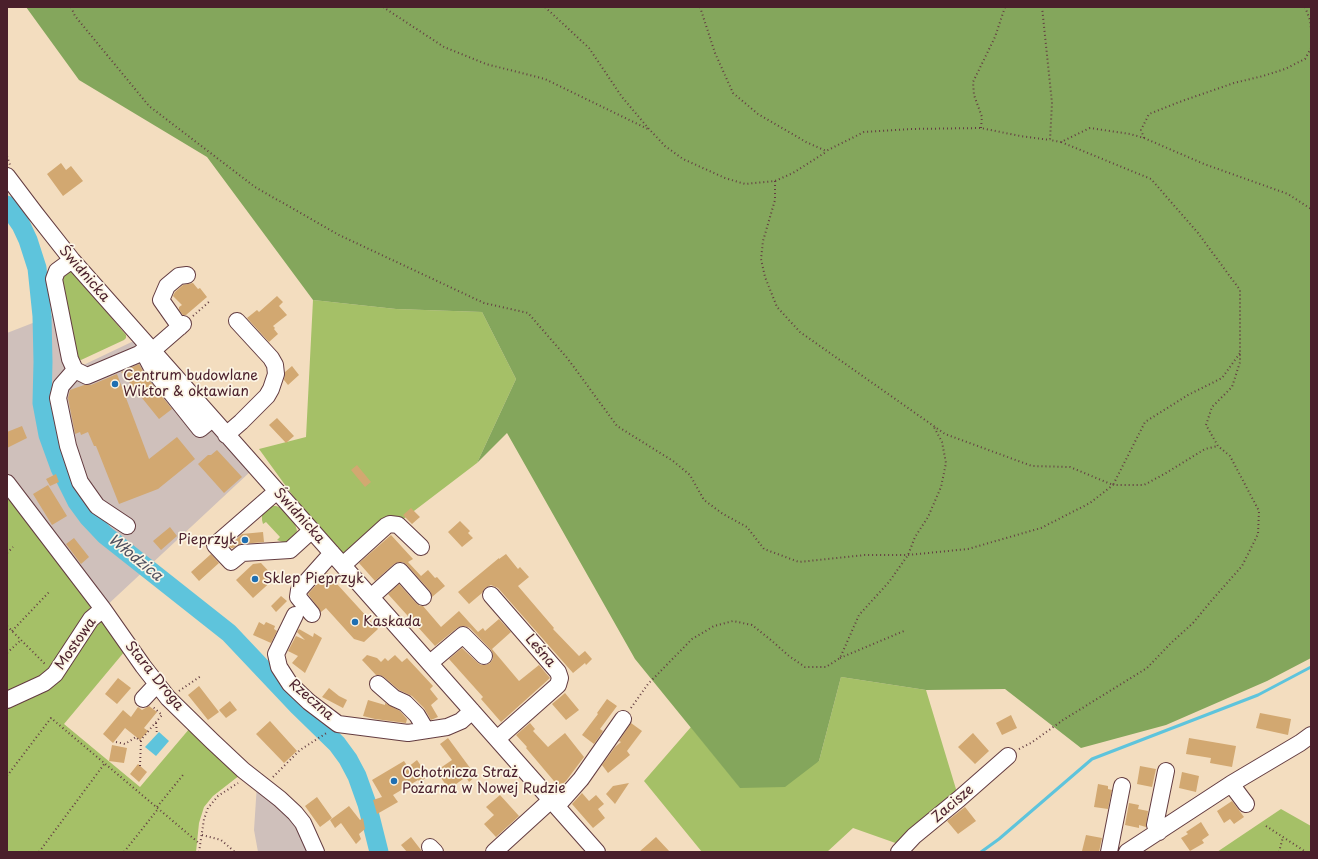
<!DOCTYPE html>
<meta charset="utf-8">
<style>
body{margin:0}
#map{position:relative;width:1318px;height:859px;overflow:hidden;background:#f3ddbf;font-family:"Playpen Sans",sans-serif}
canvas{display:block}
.frame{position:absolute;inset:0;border:8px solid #4a1f2b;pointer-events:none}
</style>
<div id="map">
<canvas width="1318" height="859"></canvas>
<div class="frame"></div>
</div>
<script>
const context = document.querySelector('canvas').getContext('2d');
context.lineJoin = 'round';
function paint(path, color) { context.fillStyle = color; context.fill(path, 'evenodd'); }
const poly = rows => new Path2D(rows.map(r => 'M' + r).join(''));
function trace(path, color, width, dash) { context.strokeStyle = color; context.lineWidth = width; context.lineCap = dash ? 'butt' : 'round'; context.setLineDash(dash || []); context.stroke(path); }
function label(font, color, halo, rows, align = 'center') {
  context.font = font + ' "Playpen Sans",sans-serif'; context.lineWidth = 3.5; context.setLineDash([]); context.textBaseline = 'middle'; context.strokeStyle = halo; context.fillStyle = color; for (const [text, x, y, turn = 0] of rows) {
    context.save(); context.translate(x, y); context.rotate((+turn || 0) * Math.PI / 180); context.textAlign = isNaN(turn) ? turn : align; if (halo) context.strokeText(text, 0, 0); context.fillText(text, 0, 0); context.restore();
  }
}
paint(poly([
 [61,312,75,369,140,338,251,471,103,609,7,482,7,333],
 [257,784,296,824,311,852,258,852,254,830]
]), '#cfc0bb');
paint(poly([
 [70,270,73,272,126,335,126,338,124,340,81,360,77,359,60,275],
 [313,300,396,309,482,312,516,379,477,463,343,565,259,449,306,437],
 [7,492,95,606,55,668,7,696],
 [270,506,276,506,282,508,294,520,297,531,295,537,290,542,285,543,277,540,280,537,266,522,263,524,262,520,262,513],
 [103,618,125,651,64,724,140,787,190,728,240,775,213,796,204,807,199,823,196,852,7,852,7,707,46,689,94,624],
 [841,677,926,690,959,799,904,846,853,828,827,852,702,852,644,781,691,727,740,787,819,761],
 [1281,809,1311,826,1311,852,1217,852]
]), '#a5c067');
paint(poly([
 [26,7,1311,7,1311,658,1267,681,1166,725,1081,748,1005,689,926,690,841,677,819,761,785,787,740,788,635,659,507,433,477,463,516,379,482,312,396,309,313,300,207,157,79,80]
]), '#84a65c');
paint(poly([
 [159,732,169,741,156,756,145,747]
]), '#5ec4dc');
trace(poly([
 [981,852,999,839,1092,759,1258,695,1311,667]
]), '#5ec4dc', 3);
trace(poly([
 [7,205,21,225,28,240,37,268,42,316,43,362,42,403,48,435,60,468,77,502,88,517,105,535,229,633,298,706,337,744,348,759,357,776,367,804,379,852]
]), '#5ec4dc', 19);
paint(poly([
 [61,163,66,170,71,166,83,181,63,196,47,174],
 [193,283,198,289,200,288,207,297,186,315,183,315,179,310,179,307,182,305,173,296,175,292,183,285],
 [277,296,283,302,279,306,287,315,273,326,275,328,274,329,278,334,269,342,247,318,257,310,259,312],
 [139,364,146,376,172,409,159,419,121,372],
 [292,366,299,375,288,385,284,380,285,372],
 [117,374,149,459,177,437,195,459,158,489,119,504,96,446,94,446,88,432,81,435,80,432,75,434,68,398,70,390,84,385,91,385],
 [277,418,294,436,286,443,269,425],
 [22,426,27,438,7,448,7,432],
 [217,450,242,477,224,493,198,464,208,455,211,455],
 [357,465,371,482,365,487,351,470],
 [56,474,59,482,50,486,46,479],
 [48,485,67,516,52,525,33,494],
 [411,508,420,517,412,524,403,515],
 [460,521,470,531,468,533,473,538,462,547,448,532],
 [170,527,177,536,161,550,153,541],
 [263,532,264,542,241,544,233,548,231,548,229,546,242,534],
 [391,535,413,559,408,562,421,576,428,570,435,578,437,577,445,586,432,597,430,591,407,565,403,562,398,562,394,564,375,581,359,563],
 [74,538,89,557,81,564,66,544],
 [211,554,219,563,199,581,191,572],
 [506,554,518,569,520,567,529,577,518,586,554,628,553,629,579,656,585,651,592,659,586,665,585,663,573,673,498,588,491,585,485,588,482,593,469,604,458,592,499,558,499,559],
 [261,563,275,578,253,598,236,580,253,564],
 [327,573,378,629,364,642,354,639,326,608,321,612,308,594],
 [399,584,416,603,420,606,423,606,441,627,459,611,478,632,483,628,485,631,499,619,511,632,492,649,519,681,539,665,550,678,501,722,481,699,483,697,449,659,462,648,478,663,481,665,486,665,490,663,493,659,493,654,491,650,470,628,465,626,461,626,457,628,435,646,388,594],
 [281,596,287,601,276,612,271,606],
 [259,622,264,625,266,622,275,626,274,629,277,631,271,643,253,635],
 [299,629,313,637,314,633,322,638,305,673,292,663,298,656,288,651,296,636,305,640,297,632],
 [367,655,377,658,381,662,385,658,388,661,395,655,402,662,407,658,433,686,430,689,438,699,431,705,438,717,431,720,424,708,412,696,399,690,384,677,380,675,376,675,362,660],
 [118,678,131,688,117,704,105,694],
 [199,686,219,712,208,720,188,695],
 [329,688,339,696,347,700,343,708,322,697],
 [565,693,579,710,566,720,552,704],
 [607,699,617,706,600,729,603,731,594,744,582,735,598,714,597,713],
 [368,700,385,705,385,703,400,711,407,719,406,723,375,719,363,716],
 [230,701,237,710,226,718,219,710],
 [149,706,157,712,144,728,148,731,140,740,125,728,113,743,103,734,123,710,131,717,138,707,142,710],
 [1260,713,1291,719,1288,735,1256,728],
 [1011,715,1017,728,1002,735,996,723],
 [270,721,297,751,284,763,256,734],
 [530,723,535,729,533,731,548,747,565,733,584,757,566,781,559,787,526,748,527,747,516,735],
 [631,723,642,731,627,751,630,755,608,773,602,765,615,747,621,742,619,741],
 [973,733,989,751,975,764,958,747],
 [448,738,476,776,469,782,466,777,449,789,436,771,452,760,440,744],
 [1189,738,1236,746,1232,767,1210,763,1211,758,1186,754],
 [112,745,127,748,124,763,109,761],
 [417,760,428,776,420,782,418,780,393,795,398,802,377,814,373,800,382,797,372,780,404,761,408,767],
 [138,764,147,772,139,782,130,774],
 [1140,766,1156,769,1152,787,1137,784],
 [1182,772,1199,776,1196,792,1179,788],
 [629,783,615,804,606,794,613,786],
 [1098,784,1108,786,1108,789,1112,790,1108,809,1094,807],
 [582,793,589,801,596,795,604,804,598,809,605,818,593,828,572,804],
 [500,795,519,816,496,837,484,824,494,815,486,807],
 [317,797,332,818,320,827,305,806],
 [1232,801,1244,817,1234,824,1230,819,1224,823,1217,811],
 [1129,803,1139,805,1138,809,1148,811,1146,827,1139,825,1139,828,1125,825],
 [349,806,360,820,363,818,365,829,359,834,361,839,356,844,341,823,335,828,330,820],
 [965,807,976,821,958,834,947,821],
 [1201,822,1209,835,1202,840,1204,843,1190,851,1181,838,1188,834,1186,832],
 [1086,835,1102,838,1099,852,1082,851],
 [411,837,421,850,422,852,407,852,401,845],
 [656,837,670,852,639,852]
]), '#d2a871');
const minor = poly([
 [7,176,35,213,72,260,597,852],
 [72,260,57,271,54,279,70,359,75,370,87,376,139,354,148,347],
 [180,327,161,300,167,286,179,276,187,275],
 [143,351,153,370,200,429,212,419],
 [152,351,183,324],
 [75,370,61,386,58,398,68,446,80,482,97,506,127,526],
 [226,435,241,422,267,396,271,389,276,374,275,365,271,358,237,321],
 [7,483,103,609,143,666,168,698,212,741,243,770,280,799,295,813,303,823,316,852],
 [277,491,215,545,231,562,242,553,290,550,312,530],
 [343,565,386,526,390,524,398,525,421,547],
 [491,595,558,672,560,678,558,685,497,739],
 [371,597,400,571,423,597],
 [312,614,298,597,299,590,332,553],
 [295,615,276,654,279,667,290,684,309,702,338,724,408,733,447,727,461,721,472,711],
 [430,663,463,635,484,656],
 [378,684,394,698,405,703,417,715,426,730],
 [143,699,157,684],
 [7,700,44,683,55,674,91,619,103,609],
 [1231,784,1246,804],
 [557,806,581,779,623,719],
 [1159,832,1155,825,1166,771],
 [430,847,435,852],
 [494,852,551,800],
 [899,852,914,836,959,799,1008,756],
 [1109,852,1122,786],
 [1127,852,1231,784,1300,743,1311,735]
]);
trace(minor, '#633c41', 18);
trace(poly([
 [71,7,75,16,149,106,255,187,339,235,484,303,528,313,568,359,617,426,673,461,690,475,704,500,723,514,747,527,764,549,799,562,865,555,908,555,968,549,1041,528,1090,503,1113,485,1144,485,1166,473,1205,449,1218,446],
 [383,7,444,47,486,64,545,79,648,129],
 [545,7,589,48,622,97,649,129,665,146,683,159,725,178,745,184,775,181,793,173,826,152],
 [700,7,715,53,733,93,758,114,806,142,826,151,864,132,910,129,981,128,1020,136,1050,140],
 [1042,7,1052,103,1050,140,1061,142,1090,128,1130,134,1144,138,1204,164,1288,194,1311,209],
 [1305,7,1310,20,1311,29],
 [981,128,982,117,974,95,973,82,995,37,1005,7],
 [1144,138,1141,130,1149,114,1182,101,1234,83,1263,76,1285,69,1305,59,1311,48],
 [7,156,10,165],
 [775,181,775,200,763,241,761,259,765,277,777,307,800,332,945,434,1032,466,1070,467,1113,485,1145,422,1188,395,1222,378,1240,353],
 [193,316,210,301],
 [7,553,13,547],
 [7,626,46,665],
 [12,631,50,591],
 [7,653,21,640],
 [840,658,904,631],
 [179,691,201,676],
 [631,708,648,684,692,639,714,626,733,621,752,625,772,641,789,656,805,667,826,667,840,658,859,615,889,582,908,555,915,537,928,517,941,487,946,463,942,442,934,427],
 [156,723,157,734],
 [116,742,125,744,136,737,140,741,162,715,152,706],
 [1019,749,1031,743,1063,720,1147,668,1171,643,1193,623,1212,600,1242,566,1258,534,1259,511,1230,456,1218,446,1206,425,1212,407,1232,387,1240,362,1240,290,1198,233,1151,179,1061,142],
 [140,766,141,741],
 [7,776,51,718,200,844],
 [273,777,300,750,328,732],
 [157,807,183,775],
 [1266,826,1306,852],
 [202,835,221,840,235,852],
 [39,852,105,763],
 [124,852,158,809],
 [199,852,204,819,208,808,218,796,238,783],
 [1279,852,1283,837]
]), '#633c41', 2, [1, 3]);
trace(minor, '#fff', 16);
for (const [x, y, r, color] of [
 [115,384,4,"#1f6fb2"],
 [245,540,4,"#1f6fb2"],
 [255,579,4,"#1f6fb2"],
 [355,622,4,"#1f6fb2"],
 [394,781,4,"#1f6fb2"]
]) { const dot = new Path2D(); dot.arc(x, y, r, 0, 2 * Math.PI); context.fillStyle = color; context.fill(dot); trace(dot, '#fcf5e5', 1.5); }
label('14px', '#4a1f2b', '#fcf5e5', [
 ["Świdnicka",84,274,49],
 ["Świdnicka",299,516,48],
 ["Mostowa",76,644,-55],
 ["Leśna",540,651,49],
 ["Stara Droga",154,676,51],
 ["Rzeczna",311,700,41],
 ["Zacisze",953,804,-40]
]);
label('14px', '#4a1f2b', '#fcf5e5', [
 ["Centrum budowlane",123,376],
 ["Wiktor & oktawian",123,392],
 ["Pieprzyk",237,540,"right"],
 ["Sklep Pieprzyk",263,579],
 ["Kaskada",363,622],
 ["Ochotnicza Straż",402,773],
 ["Pożarna w Nowej Rudzie",402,789]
], 'left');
label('italic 15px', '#505160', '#fcf5e5', [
 ["Włodzica",135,558,39]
]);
</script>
